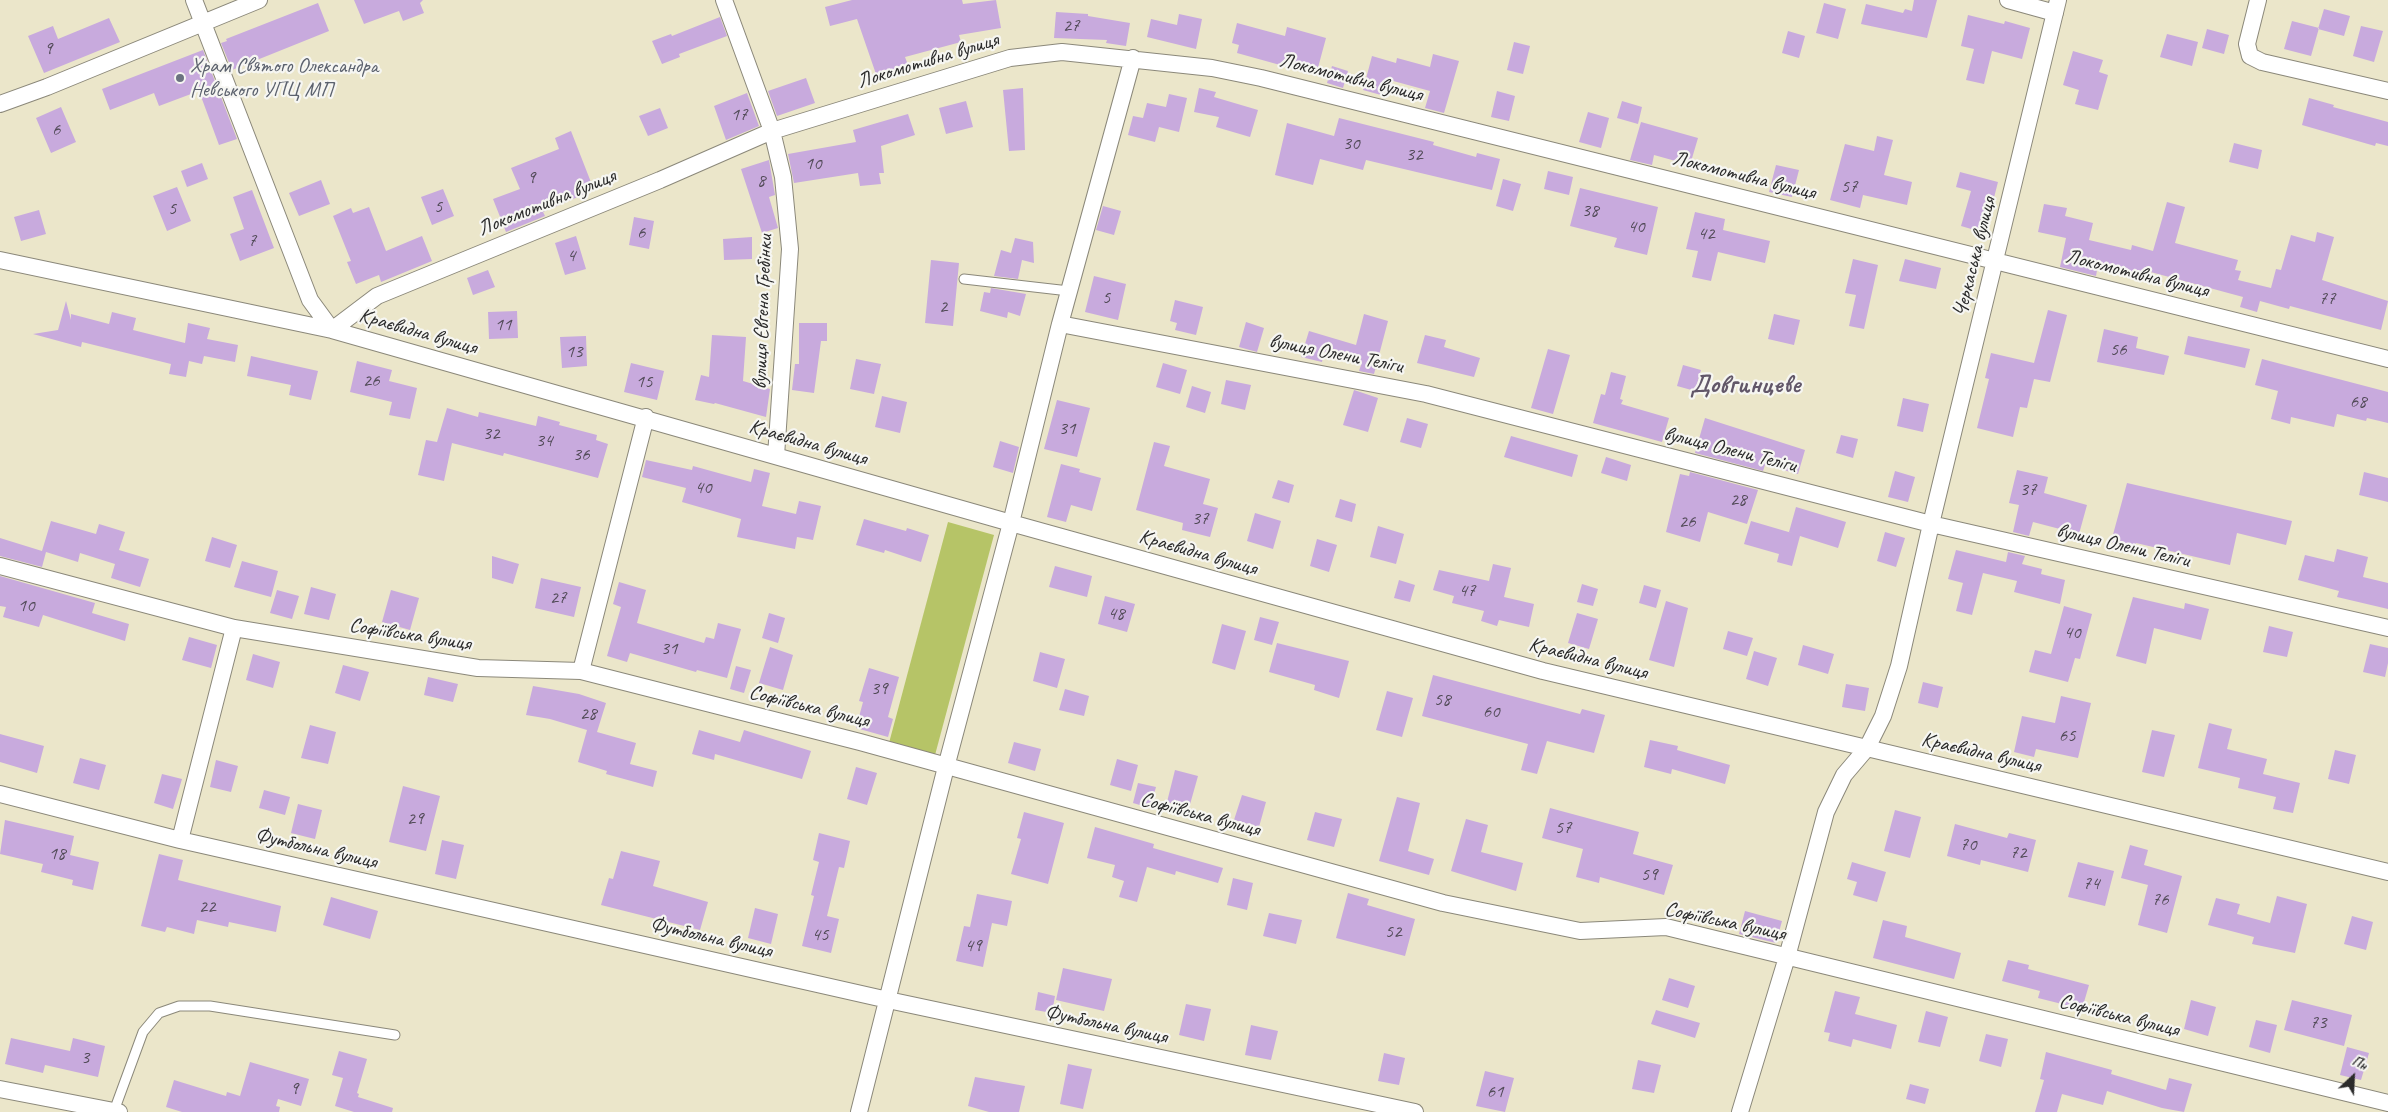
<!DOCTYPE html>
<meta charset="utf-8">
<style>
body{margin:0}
#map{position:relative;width:2388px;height:1112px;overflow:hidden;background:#ebe6ca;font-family:Caveat,sans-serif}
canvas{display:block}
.north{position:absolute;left:2328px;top:1052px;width:50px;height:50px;-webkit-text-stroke:4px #f6f6f2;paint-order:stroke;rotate:25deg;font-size:14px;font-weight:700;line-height:20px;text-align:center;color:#2b2b2b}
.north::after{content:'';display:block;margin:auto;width:18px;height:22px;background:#2b2b2b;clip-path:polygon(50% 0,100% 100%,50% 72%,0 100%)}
</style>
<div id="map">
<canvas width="2388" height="1112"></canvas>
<div class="north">Пн</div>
</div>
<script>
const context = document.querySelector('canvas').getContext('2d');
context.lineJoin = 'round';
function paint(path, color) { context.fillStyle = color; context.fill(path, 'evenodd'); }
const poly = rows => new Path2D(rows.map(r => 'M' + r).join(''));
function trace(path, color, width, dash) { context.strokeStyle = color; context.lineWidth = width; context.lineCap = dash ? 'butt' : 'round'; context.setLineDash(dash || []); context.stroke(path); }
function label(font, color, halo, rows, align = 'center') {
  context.font = font + ' Caveat,sans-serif'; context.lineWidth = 4.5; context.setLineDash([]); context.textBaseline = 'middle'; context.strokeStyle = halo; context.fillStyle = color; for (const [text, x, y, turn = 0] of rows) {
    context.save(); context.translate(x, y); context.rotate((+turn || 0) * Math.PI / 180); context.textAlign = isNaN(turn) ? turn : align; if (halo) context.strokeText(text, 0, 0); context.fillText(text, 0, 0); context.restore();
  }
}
paint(poly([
 [948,522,994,535,935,755,889,743]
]), '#b6c467');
paint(poly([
 [354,0,423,0,420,3,424,13,403,21,399,11,364,24],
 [852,0,962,0,963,4,996,0,1001,28,959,35,961,42,905,57,908,65,877,77,857,19,830,26,825,7],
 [1914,0,1937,0,1927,38,1861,24,1866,4,1903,13,1905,9,1912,11],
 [318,3,329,31,232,70,221,43,227,41,226,39],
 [1824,3,1846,9,1838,39,1816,33],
 [2324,9,2350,16,2344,36,2318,29],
 [1056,12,1088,14,1088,16,1130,23,1126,46,1106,43,1107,40,1054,38],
 [1179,14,1202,19,1196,49,1147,37,1151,19,1177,25],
 [1968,15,2004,24,2005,21,2030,28,2022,59,1992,51,1984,84,1966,80,1974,49,1961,46],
 [720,17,727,36,679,54,680,57,662,64,652,41,671,34,672,36],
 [109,18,120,42,44,73,28,36,53,26,58,39],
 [2292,21,2319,28,2311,56,2284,49],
 [1237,23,1285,36,1287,27,1326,38,1316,75,1237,53,1239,45,1232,43],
 [2361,26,2383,31,2374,62,2353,56],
 [2207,29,2229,35,2224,54,2202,48],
 [1788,31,1805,36,1799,58,1782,53],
 [2167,34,2198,42,2192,66,2160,57],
 [1514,42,1530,46,1523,74,1507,70],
 [203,50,237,139,219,145,199,91,159,106,154,93,110,110,102,89],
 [2073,51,2103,60,2099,72,2108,75,2098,110,2075,104,2079,90,2063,85],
 [1433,54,1459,61,1444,113,1425,108,1430,91,1386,79,1381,95,1363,90,1372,56,1396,63,1397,58,1430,67],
 [1332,66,1348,71,1343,88,1327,83],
 [806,78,815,103,777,116,768,91],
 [1023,88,1025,150,1009,151,1003,90],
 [1199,88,1216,92,1214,97,1258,110,1250,137,1216,127,1219,117,1194,112],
 [1497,91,1515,96,1509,121,1491,117],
 [747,93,759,126,726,140,714,106],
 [1169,94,1187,98,1179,132,1159,127,1155,142,1128,135,1133,116,1143,118,1147,103,1166,107],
 [2309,98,2334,105,2333,107,2388,122,2388,146,2376,143,2375,146,2302,125],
 [966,101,973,127,946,134,939,108],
 [1622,101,1642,107,1638,124,1617,118],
 [61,107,76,142,51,153,36,118],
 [660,108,668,128,648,136,639,116],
 [1588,112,1609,118,1601,148,1579,142],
 [908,114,915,135,881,146,884,173,879,173,881,184,860,186,858,173,794,183,788,154,856,142,853,130],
 [1339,118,1434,142,1433,145,1476,157,1477,153,1500,159,1492,190,1366,160,1363,170,1320,159,1313,185,1275,175,1287,123,1334,136],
 [1641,122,1698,138,1690,165,1654,155,1652,165,1630,160],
 [571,131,594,190,543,212,545,216,506,232,493,199,520,189,511,168,559,149,555,138],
 [1877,136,1893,140,1884,175,1912,182,1907,205,1863,195,1860,208,1830,200,1845,144,1874,151],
 [2234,143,2262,150,2258,169,2229,162],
 [769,160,775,195,769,197,778,228,762,233,741,169],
 [202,163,208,179,187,187,181,171],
 [1776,165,1799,170,1792,197,1769,192],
 [1548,171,1573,177,1569,195,1544,189],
 [1960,172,1998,182,1985,233,1961,226,1971,191,1956,187],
 [1503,179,1521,184,1513,211,1496,206],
 [321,180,330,204,299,216,289,193],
 [177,187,191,221,167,231,153,196],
 [1580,188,1658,207,1647,255,1614,247,1617,238,1570,226],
 [443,189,454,216,432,225,421,197],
 [252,190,274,248,240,261,230,234,244,229,233,197],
 [2167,202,2185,207,2175,243,2238,260,2235,270,2241,271,2238,280,2271,288,2276,269,2281,270,2291,235,2315,242,2317,232,2334,237,2322,280,2388,301,2381,330,2290,306,2289,309,2260,301,2257,312,2240,307,2243,297,2147,271,2145,277,2098,265,2096,276,2060,267,2066,238,2038,232,2044,204,2067,208,2065,216,2093,223,2089,240,2131,250,2132,245,2153,251],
 [1103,206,1121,211,1114,235,1096,230],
 [369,207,386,251,422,236,432,261,381,282,379,275,356,284,347,262,351,261,333,216,351,208,353,213],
 [39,210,46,234,21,241,14,217],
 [1695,212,1725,219,1723,230,1770,241,1765,263,1718,252,1711,281,1692,277,1698,251,1686,249],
 [634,217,654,221,649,249,629,245],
 [576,236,586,269,565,275,555,243],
 [752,237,752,259,724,260,723,239],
 [1015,238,1033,242,1034,263,1022,260,1018,279,994,276,1001,250,1011,253],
 [1853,259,1878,265,1864,329,1849,326,1856,295,1845,293],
 [1905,259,1941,268,1936,289,1899,281],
 [931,260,959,263,953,326,925,323],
 [488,270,495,287,473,295,467,278],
 [1094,276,1126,284,1118,320,1085,312],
 [991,288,1026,294,1020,316,1008,312,1007,318,980,311,984,292,990,293],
 [1175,300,1203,307,1196,335,1175,330,1177,323,1170,321],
 [66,301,71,320,71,314,109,324,112,312,136,318,133,330,185,343,188,323,210,328,207,339,238,345,235,362,204,356,202,364,189,361,186,377,169,374,171,364,82,342,81,347,33,334,58,330],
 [2048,310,2067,315,2050,382,2034,379,2027,408,2020,407,2013,437,1977,428,1989,379,1985,378,1991,353,2034,363],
 [517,311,518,338,489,339,488,312],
 [1364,314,1388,321,1374,374,1359,371,1362,362,1324,352,1322,362,1301,357,1309,331,1356,345],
 [1774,314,1800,320,1794,345,1768,339],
 [1246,322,1264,328,1257,352,1239,347],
 [799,323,827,323,827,341,821,341,814,393,792,390,795,364,799,364],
 [2104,329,2138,337,2136,348,2169,356,2164,375,2097,362],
 [712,335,746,337,743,381,770,389,766,417,715,403,714,404,695,400,701,375,709,377],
 [1425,335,1446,340,1444,347,1480,358,1474,377,1417,363],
 [586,336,587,366,562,368,560,337],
 [2188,336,2250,349,2245,368,2184,354],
 [1548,349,1570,355,1553,414,1531,408],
 [251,356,318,371,311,400,289,395,291,385,247,376],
 [856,359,881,364,874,394,850,389],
 [2262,359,2388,392,2388,423,2367,418,2366,421,2337,414,2334,427,2291,417,2290,424,2271,419,2278,391,2255,385],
 [357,361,392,370,389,381,417,388,410,419,389,415,392,402,350,392],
 [631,363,664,371,657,400,624,392],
 [1163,363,1187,370,1180,394,1156,387],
 [1683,365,1701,370,1695,391,1677,386],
 [1611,372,1626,376,1620,399,1623,400,1621,404,1669,418,1662,442,1593,423,1601,394,1605,395],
 [1226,380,1251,385,1245,410,1221,404],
 [1192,386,1211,392,1205,413,1186,407],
 [1354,390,1378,398,1368,432,1343,425],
 [882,396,907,402,900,433,875,427],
 [1903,398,1929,404,1923,432,1897,426],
 [1057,400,1090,408,1077,457,1044,449],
 [447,408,478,417,479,412,536,426,538,416,560,422,559,425,597,435,596,440,608,444,598,478,504,453,503,456,452,443,444,481,418,475,426,440,437,442],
 [1407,418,1428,424,1421,448,1400,442],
 [1705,418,1805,450,1798,474,1765,465,1763,471,1695,453],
 [1841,435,1858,439,1853,458,1836,453],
 [1511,436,1578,455,1572,477,1504,457],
 [1000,441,1019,447,1013,473,993,467],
 [1154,442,1170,446,1164,466,1210,479,1203,504,1218,508,1210,537,1182,530,1183,523,1136,510],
 [1606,457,1631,465,1627,481,1601,473],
 [646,460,692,470,693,466,751,482,754,469,770,473,762,506,796,514,799,501,821,506,813,540,797,537,795,549,737,537,741,519,682,502,686,488,642,477],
 [1061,464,1080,469,1079,472,1101,478,1092,511,1071,505,1066,522,1047,517],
 [2017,470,2048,477,2044,493,2087,505,2079,534,2033,522,2029,536,2013,532,2019,505,2009,503],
 [1895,471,1915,477,1908,502,1888,497],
 [1690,472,1758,490,1747,524,1708,512,1700,542,1666,532,1680,474,1689,476],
 [2364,472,2388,478,2388,502,2359,495],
 [1278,480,1294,485,1289,503,1272,498],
 [2127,483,2292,521,2286,545,2237,533,2230,565,2136,543,2135,548,2111,542],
 [1340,499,1356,504,1352,522,1335,517],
 [1796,507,1846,522,1838,548,1800,536,1792,566,1777,562,1779,554,1744,544,1751,521,1792,533,1789,532],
 [1255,513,1281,521,1273,549,1247,541],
 [864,519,906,531,907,528,929,535,921,562,885,550,884,553,856,545],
 [51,521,96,534,99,524,125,532,119,550,149,559,140,587,111,578,115,564,80,553,78,562,46,552,42,567,0,556,0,538,42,551],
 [1378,526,1404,534,1396,564,1370,557],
 [1885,532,1905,538,1896,567,1877,561],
 [212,537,237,545,230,568,205,561],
 [1317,539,1337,545,1329,572,1310,566],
 [2337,549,2368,557,2363,577,2388,583,2388,609,2337,597,2339,591,2298,580,2305,555,2334,562],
 [1956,550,2006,562,2008,552,2025,556,2022,564,2042,569,2041,574,2065,580,2060,604,2014,592,2017,581,1983,573,1972,615,1956,611,1963,583,1948,579],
 [492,556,519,564,513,584,492,578],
 [242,561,278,571,271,597,234,587],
 [1493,564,1511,568,1504,597,1534,604,1529,627,1499,620,1497,626,1481,621,1484,611,1452,603,1454,596,1433,590,1439,570,1489,581],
 [1055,566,1092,576,1087,597,1049,587],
 [0,576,95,603,92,613,129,624,125,641,43,615,39,627,3,617,6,607,0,606],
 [541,578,581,587,574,617,535,608],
 [1399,580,1415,585,1410,602,1394,598],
 [619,582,646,590,637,623,704,643,706,637,714,639,718,623,741,629,727,678,697,670,696,672,630,653,627,662,607,656,621,607,613,604],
 [1582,584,1598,589,1593,606,1577,602],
 [1644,585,1661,590,1656,608,1639,603],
 [311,587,336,594,329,620,304,614],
 [277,590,299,596,292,619,270,613],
 [391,590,419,598,410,630,382,622],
 [1105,596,1135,604,1127,632,1098,624],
 [2133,597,2184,609,2185,603,2209,609,2201,640,2154,628,2146,664,2116,656],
 [1666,601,1688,608,1674,667,1649,660],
 [2064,606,2092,614,2080,659,2075,658,2068,682,2029,672,2035,650,2051,654],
 [769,613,785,618,778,643,762,638],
 [1577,613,1598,619,1589,649,1568,643],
 [1260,617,1279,622,1272,645,1254,640],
 [1222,624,1246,631,1235,670,1212,663],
 [2269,626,2293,632,2287,657,2263,652],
 [1728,631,1753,638,1747,656,1723,649],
 [189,637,217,645,211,668,182,660],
 [1277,643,1349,661,1339,698,1314,690,1315,685,1269,672],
 [2370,644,2388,648,2388,663,2385,677,2363,672],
 [1803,645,1834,654,1828,674,1798,665],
 [770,647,793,655,783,690,759,683],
 [1754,651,1777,658,1768,686,1746,679],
 [1040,652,1065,659,1057,688,1033,681],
 [253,654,280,662,273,688,246,680],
 [343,665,369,672,360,701,335,693],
 [736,666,751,670,744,693,730,689],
 [869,668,899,677,888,717,893,719,888,737,856,728,863,702,859,701],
 [1433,675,1580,714,1582,709,1605,715,1594,753,1547,741,1537,774,1521,770,1528,744,1422,716],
 [428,677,458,684,453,702,424,695],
 [1923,682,1943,687,1938,708,1918,703],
 [1846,684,1869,688,1865,711,1842,707],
 [533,686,579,694,606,703,597,732,636,743,630,764,657,771,653,787,606,774,607,771,578,762,587,730,550,719,526,715],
 [1065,689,1089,696,1084,716,1059,710],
 [1387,691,1413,698,1402,737,1376,730],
 [2061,696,2091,703,2078,758,2036,749,2034,757,2014,752,2022,716,2055,723],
 [2209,723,2232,729,2227,749,2267,759,2263,774,2300,783,2293,813,2273,809,2276,797,2238,788,2240,778,2198,768],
 [310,725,336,732,328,764,301,758],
 [699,730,740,742,744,730,811,751,802,779,715,754,714,760,692,754],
 [2152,730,2175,735,2164,777,2142,772],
 [0,734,44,746,37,773,0,762],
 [1650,740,1678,746,1677,750,1730,765,1725,784,1672,769,1671,774,1644,767],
 [1014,742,1041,749,1035,771,1008,763],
 [2335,750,2356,755,2349,784,2328,779],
 [80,758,106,765,99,790,73,783],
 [1117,759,1138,765,1131,791,1110,785],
 [216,760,238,766,231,792,210,787],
 [856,767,877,773,867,805,847,799],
 [1175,770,1198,776,1189,808,1167,802],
 [162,774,182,779,173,809,154,803],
 [1138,783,1156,787,1150,808,1133,803],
 [403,786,440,796,426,851,389,842],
 [264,790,290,797,285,815,259,808],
 [1242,795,1266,802,1259,827,1234,820],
 [1397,797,1420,803,1408,851,1434,859,1429,875,1379,861],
 [298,804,322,810,315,839,291,833],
 [1550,808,1639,832,1633,854,1673,865,1664,895,1600,877,1599,883,1576,877,1583,849,1542,838],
 [1895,810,1921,817,1910,858,1884,851],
 [1024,812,1064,823,1048,884,1011,874,1021,839,1017,838],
 [1315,812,1342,819,1334,847,1307,840],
 [1466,819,1488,825,1481,852,1523,863,1516,891,1451,871],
 [5,820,74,836,70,855,99,862,93,890,72,885,73,880,41,872,43,864,0,854],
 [1955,824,2007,838,2009,833,2036,840,2028,872,1981,860,1980,865,1947,856],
 [1095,827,1154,844,1153,848,1223,868,1218,883,1176,871,1175,875,1147,867,1137,902,1119,897,1124,881,1112,877,1115,865,1087,858],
 [819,833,850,841,844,868,839,867,827,916,839,919,831,953,802,946,814,896,811,895,819,862,813,860],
 [442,840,464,845,456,879,435,874],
 [2130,845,2148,850,2144,865,2182,876,2167,933,2138,925,2148,885,2121,878],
 [621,851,660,861,653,886,708,902,700,930,601,905,609,878,613,879],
 [159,854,183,860,178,880,281,906,276,932,229,922,228,927,197,920,194,934,167,927,165,932,141,926],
 [1852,862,1886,872,1877,902,1853,895,1857,882,1847,879],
 [2078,862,2114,871,2105,906,2068,897],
 [1233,878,1253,883,1247,910,1227,905],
 [1348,893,1369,899,1367,905,1415,919,1405,956,1336,938],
 [977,894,1012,901,1007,926,992,923,983,967,956,961,964,926,970,927],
 [2277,896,2307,904,2295,953,2252,944,2254,937,2208,925,2216,898,2240,904,2237,914,2270,923],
 [331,897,378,911,370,939,323,925],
 [755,908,778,914,771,944,748,938],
 [1745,911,1782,921,1776,943,1739,934],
 [1269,913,1302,920,1296,944,1263,936],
 [2352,916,2373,922,2366,950,2344,944],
 [1883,920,1907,926,1905,937,1961,953,1954,979,1873,958],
 [2008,960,2029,965,2028,969,2089,985,2082,1009,2038,998,2040,991,2002,981],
 [1063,968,1112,979,1104,1011,1056,1000],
 [1669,978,1695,986,1688,1008,1662,1000],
 [1835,991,1860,997,1855,1014,1897,1025,1891,1049,1853,1039,1851,1047,1828,1041,1830,1033,1824,1032],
 [1038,992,1055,996,1052,1013,1035,1010],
 [2191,1000,2216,1007,2208,1036,2184,1029],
 [2292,1000,2352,1015,2344,1046,2284,1030],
 [1186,1004,1211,1009,1204,1041,1179,1035],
 [1656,1010,1700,1023,1695,1038,1651,1024],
 [1926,1011,1948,1017,1940,1047,1918,1042],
 [2256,1020,2277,1025,2270,1053,2249,1047],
 [1251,1025,1278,1031,1271,1060,1245,1055],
 [1986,1034,2008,1039,2001,1067,1979,1061],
 [11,1038,70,1051,73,1038,105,1046,98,1077,45,1065,43,1073,5,1064],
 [2347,1047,2369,1053,2361,1080,2340,1075],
 [339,1051,367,1059,357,1093,359,1094,358,1097,393,1108,392,1112,354,1112,335,1106,343,1078,332,1075],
 [2046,1052,2112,1070,2111,1074,2166,1090,2169,1078,2192,1084,2184,1112,2162,1108,2107,1091,2103,1105,2062,1094,2057,1112,2035,1112,2044,1080,2040,1079],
 [1384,1053,1405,1058,1399,1085,1378,1081],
 [1638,1060,1661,1065,1654,1093,1632,1089],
 [250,1062,309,1079,301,1106,278,1099,276,1106,280,1107,279,1112,182,1112,166,1107,174,1080,226,1096,227,1092,240,1096],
 [1068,1064,1092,1069,1083,1109,1060,1104],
 [1485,1071,1514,1078,1505,1112,1476,1106],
 [975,1077,1025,1086,1019,1112,989,1112,968,1106],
 [1910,1084,1929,1089,1925,1104,1906,1099]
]), '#c8aadd');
const lane = poly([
 [964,279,1069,291],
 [114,1111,143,1032,159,1013,179,1006,210,1006,395,1035]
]);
const street = poly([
 [194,0,310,300,332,330,377,296,660,180,772,131,1010,58,1062,52,1212,68,1261,78,2388,359],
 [724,0,772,131,783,177,790,249,776,456],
 [2008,0,2055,13],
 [2258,0,2247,44,2250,56,2262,62,2388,91],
 [0,104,47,87,259,0],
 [0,260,332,330,1011,523,1543,671,2388,872],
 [1060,324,1426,394,1931,524,2388,628],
 [0,566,234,628,478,668,581,671,860,742,1443,903,1580,931,1666,927,2388,1103],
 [581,671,646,417],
 [0,794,180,840,888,1000,1415,1112],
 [180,840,234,628],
 [0,1089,119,1112],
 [859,1112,946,767,1011,523,1060,324,1133,58],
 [1740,1112,1787,957,1826,812,1844,775,1867,748,1883,716,1899,666,1931,524,2058,0]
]);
trace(lane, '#8b887a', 11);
trace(street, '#8b887a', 18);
trace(lane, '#fff', 9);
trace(street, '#fff', 16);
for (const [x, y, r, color] of [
 [180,78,5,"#6b7280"]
]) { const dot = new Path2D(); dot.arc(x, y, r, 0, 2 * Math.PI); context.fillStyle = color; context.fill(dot); trace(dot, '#f6f6f2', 2); }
label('19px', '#524b58', null, [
 ["27",1071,26],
 ["9",48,49],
 ["17",739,115],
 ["6",56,130],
 ["30",1351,144],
 ["32",1414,155],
 ["10",813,164],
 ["9",531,178],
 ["8",761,181],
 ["57",1849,187],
 ["5",438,207],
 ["5",172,209],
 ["38",1590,211],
 ["40",1636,227],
 ["6",641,233],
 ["42",1706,234],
 ["7",252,241],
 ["4",571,256],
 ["5",1106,298],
 ["77",2327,299],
 ["2",943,307],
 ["11",503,325],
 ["56",2118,350],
 ["13",574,352],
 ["26",371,381],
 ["15",644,382],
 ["68",2358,402],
 ["31",1067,429],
 ["32",491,434],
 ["34",544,441],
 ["36",581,455],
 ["40",703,488],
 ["37",2028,490],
 ["28",1738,500],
 ["37",1200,519],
 ["26",1687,522],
 ["47",1467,591],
 ["27",558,598],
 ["10",26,606],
 ["48",1116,614],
 ["40",2072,633],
 ["31",669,649],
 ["39",879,689],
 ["58",1442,700],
 ["60",1491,712],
 ["28",588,714],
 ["65",2067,736],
 ["29",415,819],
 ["57",1563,828],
 ["70",1968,845],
 ["72",2018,853],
 ["18",57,854],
 ["59",1649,875],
 ["74",2091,884],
 ["76",2160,900],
 ["22",207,907],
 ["52",1393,932],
 ["45",820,935],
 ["49",973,946],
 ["73",2318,1023],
 ["3",85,1058],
 ["9",294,1089],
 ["61",1495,1092]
]);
label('21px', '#2b2b2b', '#f6f6f2', [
 ["Локомотивна вулиця",928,61,-17],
 ["Локомотивна вулиця",1351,78,14],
 ["Локомотивна вулиця",1744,176,14],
 ["Локомотивна вулиця",547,203,-22],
 ["Черкаська вулиця",1975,257,-76],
 ["Локомотивна вулиця",2137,274,14],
 ["вулиця Євгена Гребінки",763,312,-88],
 ["Краєвидна вулиця",418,332,16],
 ["вулиця Олени Теліги",1336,354,11],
 ["Краєвидна вулиця",808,443,16],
 ["вулиця Олени Теліги",1730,450,14],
 ["вулиця Олени Теліги",2123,546,13],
 ["Краєвидна вулиця",1198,553,16],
 ["Софіївська вулиця",410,635,9],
 ["Краєвидна вулиця",1588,659,14],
 ["Софіївська вулиця",809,707,14],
 ["Краєвидна вулиця",1981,753,13],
 ["Софіївська вулиця",1200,815,15],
 ["Футбольна вулиця",316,849,13],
 ["Софіївська вулиця",1725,922,12],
 ["Футбольна вулиця",711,938,13],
 ["Софіївська вулиця",2119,1016,14],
 ["Футбольна вулиця",1106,1025,12]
]);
label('21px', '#5b616d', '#f6f6f2', [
 ["Храм Святого Олександра",190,66],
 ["Невського УПЦ МП",190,90]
], 'left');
label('bold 26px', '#625769', '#f6f6f2', [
 ["Довгинцеве",1745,385]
]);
</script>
